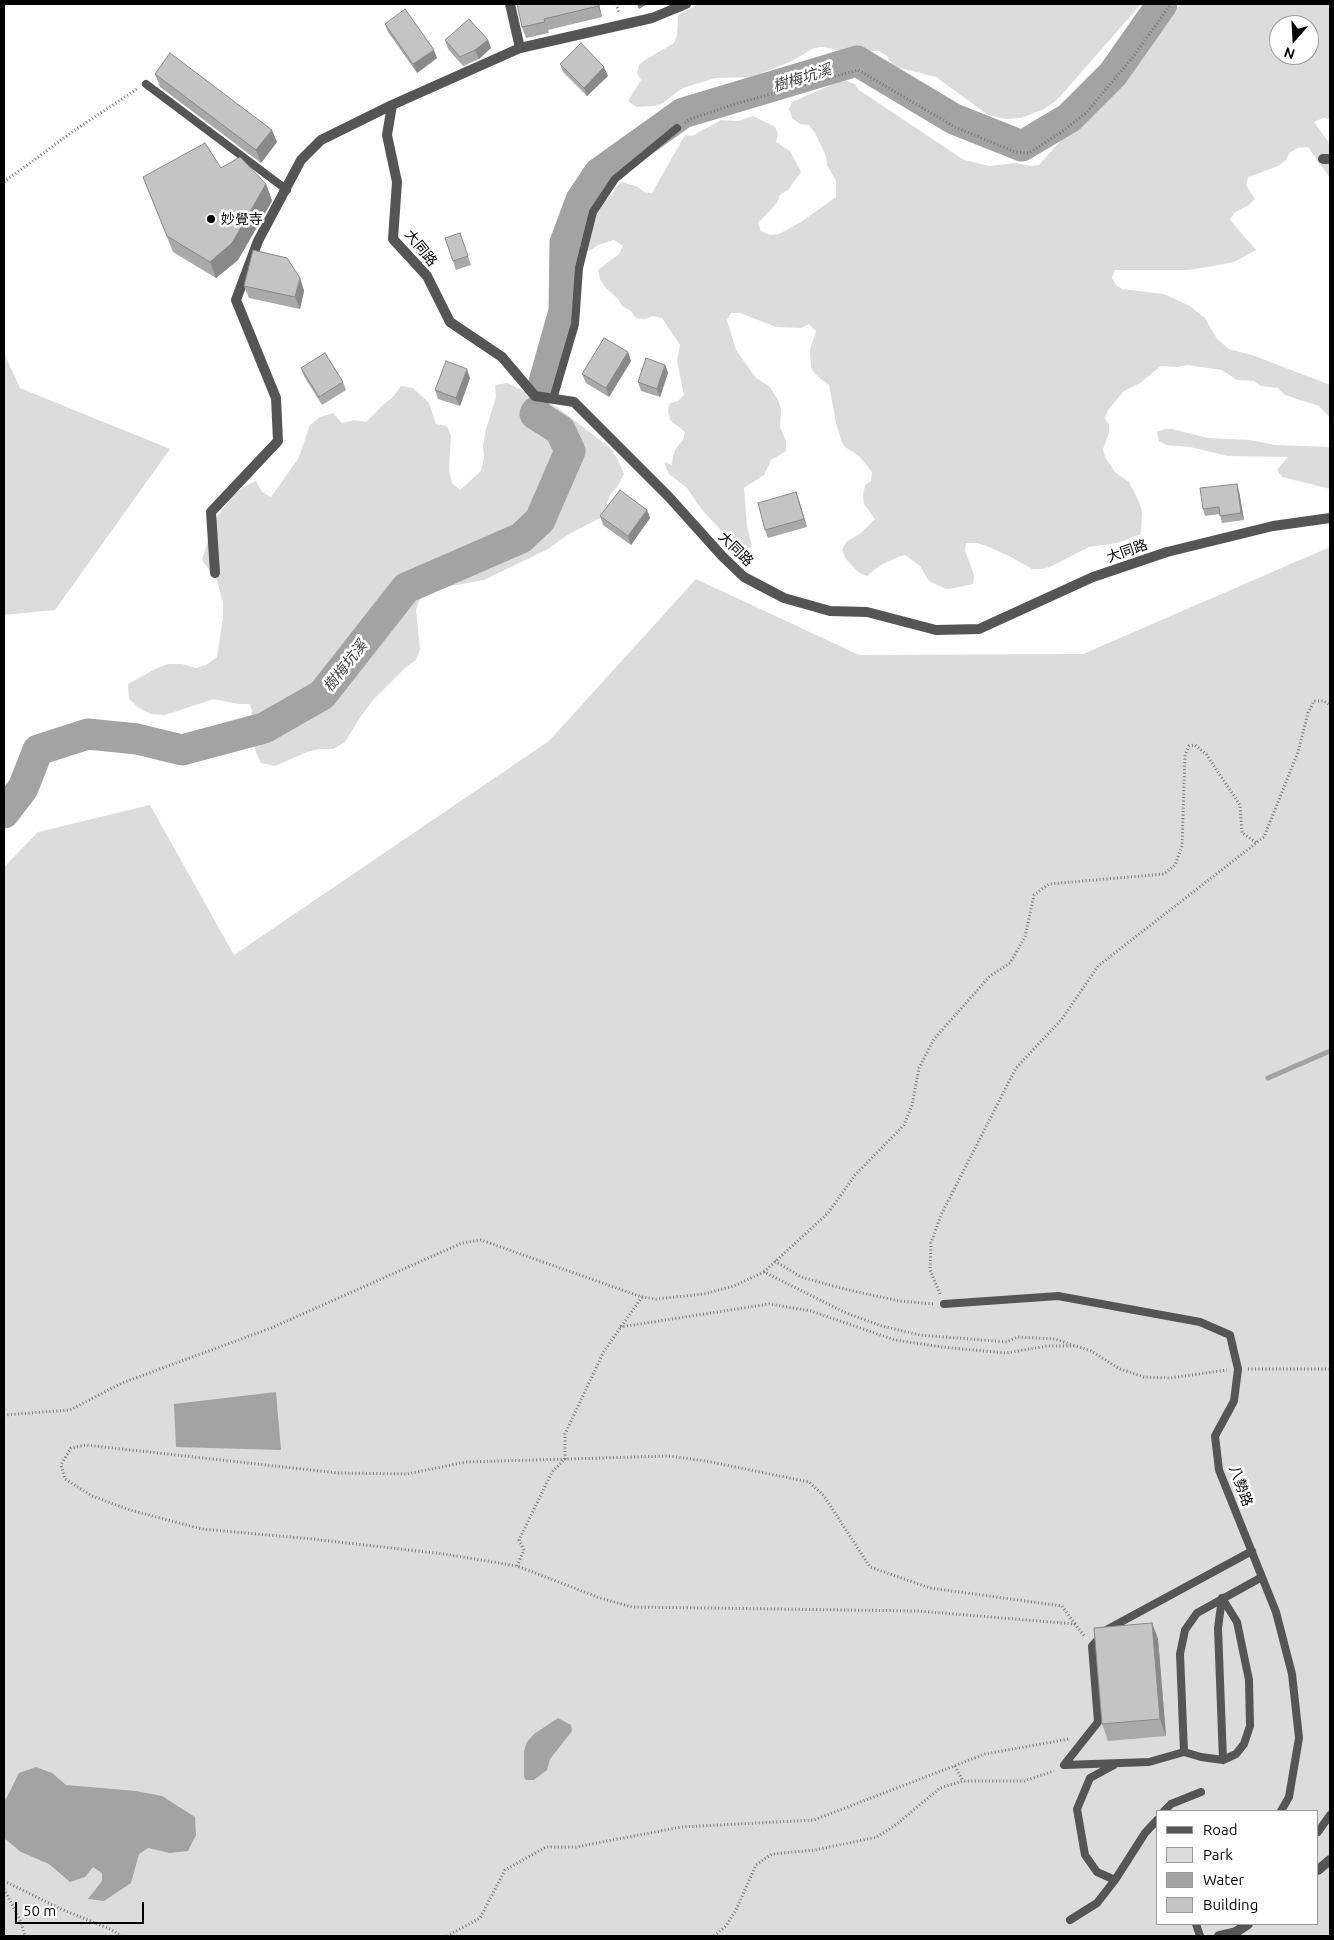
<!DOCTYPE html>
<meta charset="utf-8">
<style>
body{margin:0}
#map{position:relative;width:1334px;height:1940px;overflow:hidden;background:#fff;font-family:Ubuntu,sans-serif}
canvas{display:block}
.frame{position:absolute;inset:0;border:5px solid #000;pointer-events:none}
.legend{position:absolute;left:1156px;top:1810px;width:162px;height:115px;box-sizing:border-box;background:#fff;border:1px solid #999;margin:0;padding:6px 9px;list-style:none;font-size:15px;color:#000}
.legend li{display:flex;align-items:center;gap:10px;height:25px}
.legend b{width:25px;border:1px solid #999}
.north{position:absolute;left:1269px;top:15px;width:50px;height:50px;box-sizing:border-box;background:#fff;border:1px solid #999;border-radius:50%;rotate:199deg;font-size:14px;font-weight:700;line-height:20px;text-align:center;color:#000}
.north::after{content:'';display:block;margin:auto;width:18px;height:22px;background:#000;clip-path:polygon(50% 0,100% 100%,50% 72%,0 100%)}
.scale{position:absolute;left:15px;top:1902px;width:129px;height:22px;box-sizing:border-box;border:2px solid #000;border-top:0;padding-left:6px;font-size:15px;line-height:18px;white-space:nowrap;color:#000;-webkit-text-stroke:4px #fff;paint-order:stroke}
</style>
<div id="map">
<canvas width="1334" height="1940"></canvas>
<div class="frame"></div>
<ul class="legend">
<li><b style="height:6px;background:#555"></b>Road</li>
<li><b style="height:14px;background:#dcdcdc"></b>Park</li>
<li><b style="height:14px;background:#a3a3a3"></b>Water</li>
<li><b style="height:14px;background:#c4c4c4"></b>Building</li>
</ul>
<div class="north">N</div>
<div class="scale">50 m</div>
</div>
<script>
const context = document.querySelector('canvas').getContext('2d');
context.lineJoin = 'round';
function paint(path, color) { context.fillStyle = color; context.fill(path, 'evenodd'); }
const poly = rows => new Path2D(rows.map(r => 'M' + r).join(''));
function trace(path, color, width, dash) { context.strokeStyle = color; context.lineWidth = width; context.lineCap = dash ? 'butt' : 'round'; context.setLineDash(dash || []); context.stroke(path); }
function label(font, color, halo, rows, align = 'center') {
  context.font = font + ' Ubuntu,"Noto Sans TC",sans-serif'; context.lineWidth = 5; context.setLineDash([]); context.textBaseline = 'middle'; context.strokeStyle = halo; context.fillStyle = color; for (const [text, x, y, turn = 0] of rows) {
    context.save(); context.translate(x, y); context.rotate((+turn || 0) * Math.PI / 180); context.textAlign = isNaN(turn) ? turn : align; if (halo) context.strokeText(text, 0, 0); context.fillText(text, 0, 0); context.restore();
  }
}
paint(poly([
 [699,4,1141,4,1057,100,1044,109,1021,118,1005,119,988,115,936,77,900,68,892,64,887,56,879,51,843,51,822,47,814,48,792,61,752,77,716,78,683,88,677,92,663,103,655,106,636,107,628,101,641,80,637,73,639,65,645,60,674,43,677,34,678,15],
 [1181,4,1330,4,1330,119,1323,118,1314,122,1330,144,1330,178,1308,147,1298,148,1289,153,1286,160,1278,166,1248,177,1246,185,1255,199,1249,205,1234,213,1230,220,1256,250,1234,262,1202,268,1188,270,1115,270,1112,278,1116,285,1122,289,1164,294,1190,306,1205,318,1217,339,1229,349,1255,356,1330,385,1330,418,1319,406,1285,395,1278,388,1261,386,1254,381,1237,380,1222,370,1187,365,1178,367,1161,366,1140,383,1124,391,1108,410,1105,418,1109,425,1109,433,1103,449,1105,457,1115,472,1129,482,1139,502,1142,510,1141,534,1117,543,1089,547,1050,567,1041,569,1032,569,1011,557,989,547,977,543,966,543,965,550,974,575,973,584,955,588,946,589,929,581,920,566,905,555,898,557,879,566,867,576,858,572,845,558,842,550,846,542,861,533,875,519,864,504,863,496,865,485,871,481,872,472,859,456,845,447,841,440,836,423,829,385,816,375,811,368,810,350,816,331,809,324,801,328,776,327,740,313,731,313,727,320,736,350,756,378,770,387,778,400,781,409,780,427,786,441,786,451,771,460,764,475,744,488,747,527,752,546,743,551,735,549,728,543,719,528,702,510,687,488,669,474,664,462,672,465,673,456,676,448,683,440,685,432,670,420,668,411,670,403,678,401,684,395,677,361,680,345,662,318,653,316,645,319,636,318,631,311,622,306,618,299,605,287,600,279,598,270,619,254,623,246,614,240,598,245,591,250,583,252,599,205,612,195,616,187,622,182,638,187,644,192,652,193,685,135,692,136,721,120,738,121,753,116,775,127,778,134,776,142,790,151,801,172,788,190,780,195,777,203,758,223,761,231,770,235,779,234,801,222,836,197,836,181,827,165,826,156,815,133,809,125,800,124,792,118,789,109,792,102,838,82,847,81,855,84,859,90,964,160,990,166,1015,163,1031,166,1039,165],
 [1279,25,1309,25,1309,55,1279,55],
 [4,353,20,388,170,449,55,610,4,615],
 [507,383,557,407,609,447,617,458,624,474,617,487,610,495,602,517,569,534,548,549,484,580,429,590,420,599,416,610,420,649,416,660,406,667,373,700,359,719,345,742,333,749,319,749,307,752,275,766,261,763,256,752,249,727,252,710,249,704,238,704,214,699,165,715,151,714,139,708,129,699,128,684,157,668,168,664,182,664,196,668,206,665,217,657,223,617,223,603,217,580,202,560,214,521,233,495,245,486,256,481,262,492,271,497,298,459,310,425,320,417,333,413,342,423,354,420,366,422,383,405,393,397,401,386,413,388,429,403,436,424,447,426,451,436,449,470,452,483,460,490,481,471,484,457,483,446,486,429,496,397,495,385],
 [1165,429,1172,429,1208,438,1250,440,1275,445,1330,447,1330,489,1282,477,1277,470,1288,457,1228,456,1190,447,1166,445,1159,441,1157,432],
 [1330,547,1330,1936,4,1936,4,867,38,832,150,805,234,955,549,741,696,579,859,655,1083,654],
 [1158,1811,1318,1811,1318,1924,1158,1924]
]), '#dcdcdc');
paint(poly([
 [276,1392,281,1450,176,1447,174,1404],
 [558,1718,571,1725,572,1731,550,1759,547,1770,534,1780,526,1780,524,1777,524,1751,527,1742,534,1734],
 [36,1767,52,1773,66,1785,136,1791,162,1796,195,1817,196,1835,188,1851,170,1853,148,1848,139,1854,131,1883,104,1901,88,1899,102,1881,102,1873,93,1867,85,1877,70,1882,49,1864,21,1852,4,1838,4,1803,19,1773]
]), '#a3a3a3');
trace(poly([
 [1268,1078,1330,1051]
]), '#a3a3a3', 5);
trace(poly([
 [544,382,564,311,565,243,581,200,599,173,683,113,857,61,954,119,1022,146,1069,118,1113,74,1162,4],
 [4,813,23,788,38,750,88,734,137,739,182,750,264,728,322,695,406,588,521,538,540,520,570,451,560,430,535,414,536,412]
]), '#a3a3a3', 31);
trace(poly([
 [616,4,619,13],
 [685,123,690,119,742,102,858,70,955,127,1015,152,1029,153,1060,133,1086,113,1133,57,1171,4],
 [4,182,75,130,137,89],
 [775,1261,801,1277,844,1289,899,1301,934,1304],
 [764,1272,828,1213,855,1175,904,1125,912,1105,919,1068,934,1039,990,976,1010,963,1025,937,1034,895,1049,884,1164,874,1175,865,1182,846,1185,755,1189,746,1195,745,1206,754,1240,805,1242,833,1257,843],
 [940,1294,930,1270,931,1243,941,1215,1016,1068,1062,1019,1098,966,1264,837,1298,752,1308,713,1314,701,1324,701,1330,705],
 [620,1327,769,1304,811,1311,895,1340,942,1347,1006,1353,1047,1346,1076,1346,1091,1351,1120,1369,1144,1377,1170,1378,1227,1370],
 [1248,1369,1330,1369],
 [4,1415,70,1410,122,1383,271,1328,462,1243,481,1240,642,1297,656,1299,704,1294,734,1286,764,1272,846,1313,882,1326,920,1335,1007,1342,1017,1337,1055,1339,1076,1346],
 [517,1566,524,1550,519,1540,552,1472,565,1459,565,1434,604,1351,642,1297],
 [1075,1624,1062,1606,930,1588,870,1567,824,1496,809,1482,706,1461,669,1456,466,1462,407,1474,338,1473,86,1445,71,1448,61,1465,65,1479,92,1496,130,1510,202,1529,312,1539,444,1554,517,1566,600,1598,632,1607,918,1611,1075,1624,1085,1637],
 [955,1766,963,1781],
 [4,1881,61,1909,110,1929,122,1936],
 [4,1889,21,1922,25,1936],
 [447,1936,480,1918,505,1870,546,1847,576,1847,681,1827,814,1820,985,1754,1069,1739],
 [714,1936,726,1926,736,1910,756,1865,772,1854,815,1850,877,1837,897,1824,940,1788,963,1781,1024,1781,1054,1771]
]), '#777', 3, [1, 2.5]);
trace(poly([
 [146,84,287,190],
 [553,399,575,324,579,268,593,212,615,179,677,128],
 [944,1304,1058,1296,1200,1322,1230,1335,1238,1369,1234,1401,1215,1436,1219,1470,1276,1612,1292,1674,1299,1738,1289,1797,1281,1811],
 [1252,1551,1108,1629,1092,1646,1098,1722,1064,1765,1149,1762,1184,1752,1180,1654,1185,1630,1197,1613,1262,1577],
 [1222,1598,1237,1622,1249,1680,1250,1726,1244,1744,1236,1754,1223,1760,1218,1628,1222,1598],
 [1184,1752,1201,1757,1223,1760],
 [1114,1765,1090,1778,1077,1809,1085,1855,1097,1872,1115,1880],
 [1164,1811,1171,1804,1201,1792],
 [1318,1832,1330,1815],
 [1070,1920,1097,1903,1115,1880,1145,1833,1158,1819],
 [1196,1924,1200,1936]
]), '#555', 8);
trace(poly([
 [520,48,652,18,686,4],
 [392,105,387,135,397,182,393,239,427,276,450,322,502,357,535,396,574,402,669,497,722,556,744,577,784,598,830,611,867,612,936,630,979,629,1093,577,1167,552,1273,526,1330,518],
 [1323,159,1330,159],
 [215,573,211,512,278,441,276,398,236,300,258,241,301,160,321,140,392,105,520,48,510,4],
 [1318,1870,1330,1860],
 [1219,1936,1236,1932,1248,1924]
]), '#555', 10);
paint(poly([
 [517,4,599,4,602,17,548,30,549,33,526,38,522,27],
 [385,24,437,58,417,73,388,32],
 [445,40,488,40,491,48,479,59,463,66,448,49],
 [560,64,608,76,587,96,563,72],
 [155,74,277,142,261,163,160,87],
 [221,168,266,184,272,201,238,260,216,278,173,252,143,177],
 [460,233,471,265,456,270,445,238],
 [300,278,304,291,300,309,249,298,244,286],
 [628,352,631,361,609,397,586,383,582,374],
 [665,365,668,373,660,397,641,391,638,382],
 [301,368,343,382,346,390,322,405,304,376],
 [470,378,460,406,438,399,435,390],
 [1237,484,1239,491,1244,520,1222,523,1220,514,1205,516,1203,509],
 [796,492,807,527,768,538,765,530],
 [647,510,650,518,631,545,603,525,600,516],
 [1152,1623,1158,1639,1166,1736,1108,1741,1102,1724]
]), '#a9a9a9');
paint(poly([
 [598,4,599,4,602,17,598,6],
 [637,4,647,4,639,9],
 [488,40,491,48,479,59,475,50],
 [434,50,437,58,417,73,413,64],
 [604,67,608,76,587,96,584,88],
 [272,130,277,142,261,163,256,150],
 [266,184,272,201,238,260,216,278,210,262],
 [300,278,304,291,300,309,295,297],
 [628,352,631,361,609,397,606,388],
 [665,365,668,373,660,397,657,389],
 [467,369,470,378,460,406,456,398],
 [1237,484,1239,491,1244,520,1241,513],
 [796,492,799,500,807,527,804,519],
 [647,510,650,518,631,545,628,536],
 [1152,1623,1158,1639,1166,1736,1160,1719]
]), '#898989');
const building = poly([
 [517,4,598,4,598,6,544,19,545,22,522,27,517,4],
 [405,9,434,50,413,64,385,24,405,9],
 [469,19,488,40,475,50,460,57,445,40,469,19],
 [581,43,604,67,584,88,560,64,581,43],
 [170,53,272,130,256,150,155,74,170,53],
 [205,143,221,168,240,157,266,184,232,243,210,262,167,236,143,177,205,143],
 [460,233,468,256,453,261,445,238,460,233],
 [253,250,287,258,300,278,295,297,244,286,253,250],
 [604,338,628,352,606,388,582,374,604,338],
 [325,353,343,382,319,397,301,368,325,353],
 [646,358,665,365,657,389,638,382,646,358],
 [446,361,467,369,456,398,435,390,446,361],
 [1237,484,1241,513,1220,516,1219,507,1203,509,1200,488,1237,484],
 [620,490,647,510,628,536,600,516,620,490],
 [796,492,804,519,765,530,758,503,796,492],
 [1152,1623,1160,1719,1102,1724,1094,1628,1152,1623]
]);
paint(building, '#c4c4c4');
trace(building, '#898989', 1);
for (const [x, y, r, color] of [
 [211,219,5,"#000"]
]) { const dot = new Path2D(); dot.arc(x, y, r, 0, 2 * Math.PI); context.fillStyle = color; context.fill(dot); trace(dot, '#fff', 2); }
label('14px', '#000', '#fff', [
 ["妙覺寺",221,219]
], 'left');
label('14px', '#000', '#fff', [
 ["大同路",421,248,51],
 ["大同路",736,549,45],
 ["大同路",1127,551,-19],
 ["八勢路",1241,1486,70]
]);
label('italic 15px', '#444', '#fff', [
 ["樹梅坑溪",802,78,-17],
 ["樹梅坑溪",345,666,-52]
]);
</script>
